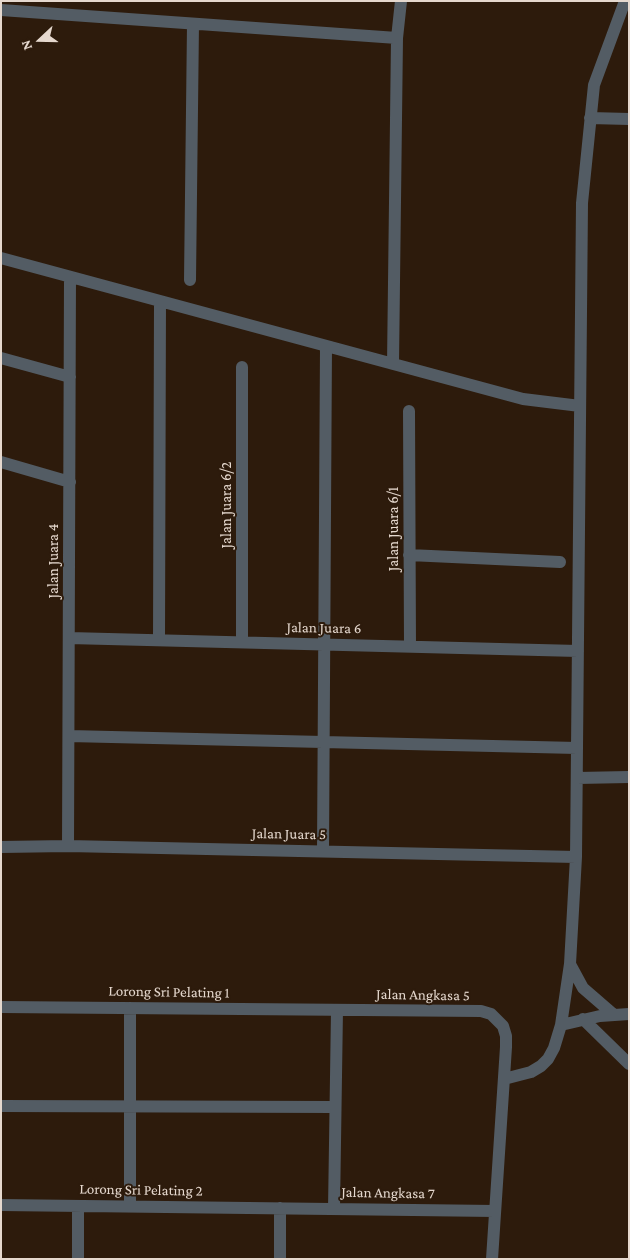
<!DOCTYPE html>
<style>
body{margin:0}
#map{position:relative;width:630px;height:1260px;overflow:hidden;background:#2d1b0c;font-family:"Crimson Pro",serif}
canvas{display:block}
.frame{position:absolute;inset:0;border:2px solid #e5d8ce;pointer-events:none}
.north{position:absolute;left:15px;top:15px;width:50px;height:50px;-webkit-text-stroke:4px #2d1b0c;paint-order:stroke;rotate:249deg;font-size:14px;font-weight:700;line-height:20px;text-align:center;color:#e5d8ce}
.north::after{content:'';display:block;margin:auto;width:18px;height:22px;background:#e5d8ce;clip-path:polygon(50% 0,100% 100%,50% 72%,0 100%)}
</style>
<div id="map">
<canvas width="630" height="1260"></canvas>
<div class="frame"></div>
<div class="north">N</div>
</div>
<script>
const context = document.querySelector('canvas').getContext('2d');
context.lineJoin = 'round';
const poly = rows => new Path2D(rows.map(r => 'M' + r).join(''));
function trace(path, color, width, dash) { context.strokeStyle = color; context.lineWidth = width; context.lineCap = dash ? 'butt' : 'round'; context.setLineDash(dash || []); context.stroke(path); }
function label(font, color, halo, rows, align = 'center') {
  context.font = font + ' "Crimson Pro",serif'; context.lineWidth = 4; context.setLineDash([]); context.textBaseline = 'middle'; context.strokeStyle = halo; context.fillStyle = color; for (const [text, x, y, turn = 0] of rows) {
    context.save(); context.translate(x, y); context.rotate((+turn || 0) * Math.PI / 180); context.textAlign = isNaN(turn) ? turn : align; if (halo) context.strokeText(text, 0, 0); context.fillText(text, 0, 0); context.restore();
  }
}
trace(poly([
 [1,10,397,38],
 [590,118,629,119],
 [1,258,523,399,580,406],
 [190,280,193,24],
 [1,358,70,377],
 [393,364,397,38,401,1],
 [242,367,242,642],
 [409,411,410,646],
 [1,462,70,482],
 [409,555,560,562],
 [69,638,578,651],
 [159,640,160,301],
 [69,736,577,748],
 [577,778,629,777],
 [68,846,70,277],
 [1,847,68,846,576,857],
 [323,851,326,346],
 [570,964,583,988,613,1014],
 [1,1007,481,1011,491,1014,503,1026,506,1036,506,1047,492,1259],
 [130,1008,130,1206],
 [583,1019,629,1064],
 [561,1025,600,1016,629,1014],
 [504,1079,531,1072,541,1066,548,1059,554,1048,561,1025,570,964,576,857,582,203,594,85,625,1],
 [1,1106,335,1107],
 [1,1205,495,1211],
 [334,1209,337,1010],
 [78,1259,78,1206],
 [280,1259,280,1208]
]), '#535c64', 12);
label('15px', '#e5d8ce', '#2d1b0c', [
 ["Jalan Juara 6/2",226,505,-90],
 ["Jalan Juara 6/1",393,529,-90],
 ["Jalan Juara 4",53,561,-90],
 ["Jalan Juara 6",324,628,1],
 ["Jalan Juara 5",289,834,1],
 ["Lorong Sri Pelating 1",169,992,1],
 ["Jalan Angkasa 5",423,995,1],
 ["Lorong Sri Pelating 2",141,1190,1],
 ["Jalan Angkasa 7",388,1193,1]
]);
</script>
